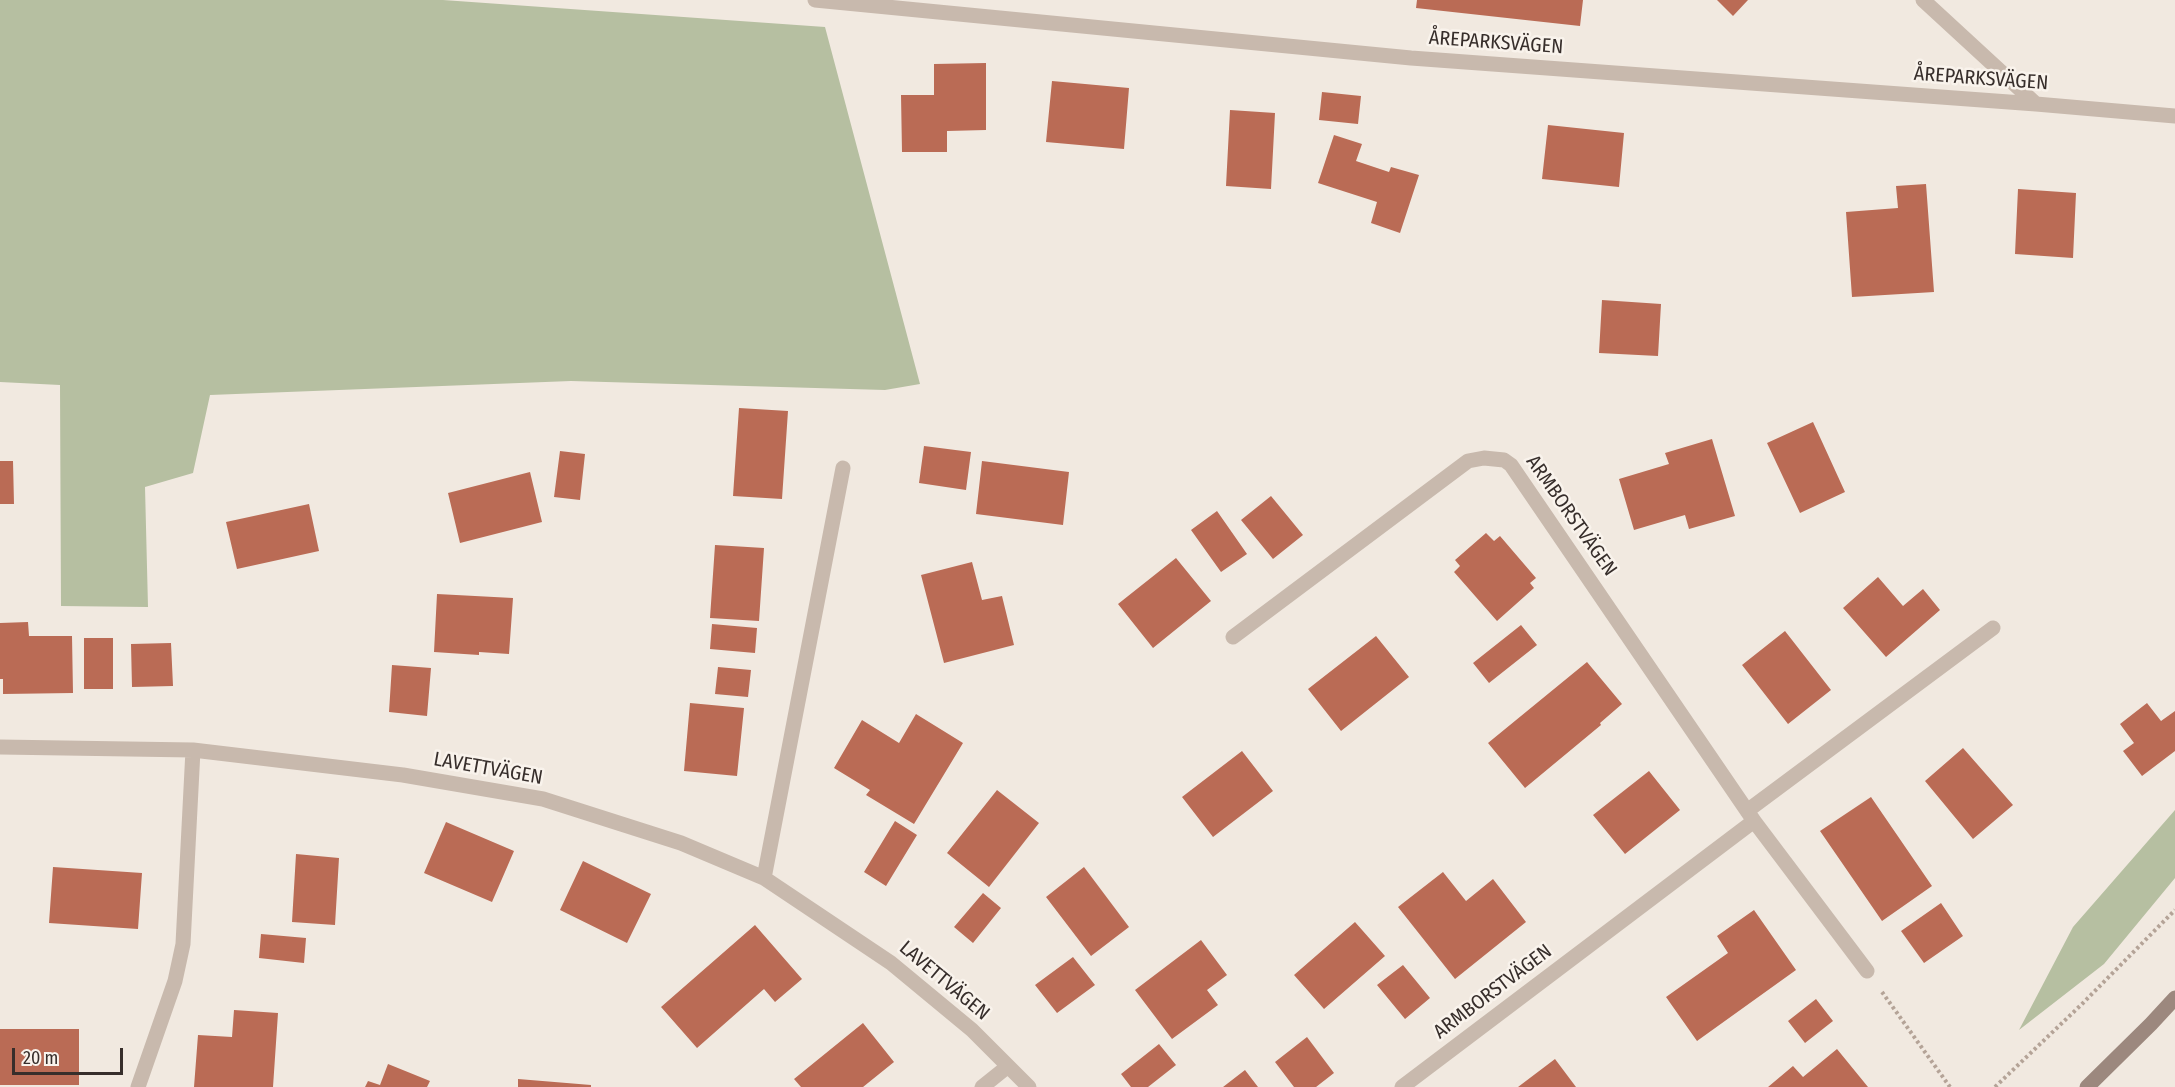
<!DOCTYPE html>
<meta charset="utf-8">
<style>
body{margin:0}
#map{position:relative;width:2175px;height:1087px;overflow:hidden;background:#f1e9e0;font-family:"Fira Sans Condensed",sans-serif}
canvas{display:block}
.scale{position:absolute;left:12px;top:1048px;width:111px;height:27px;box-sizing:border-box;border:3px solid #372e2b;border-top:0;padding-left:8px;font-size:18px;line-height:21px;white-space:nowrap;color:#372e2b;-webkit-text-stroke:4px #f9f3ec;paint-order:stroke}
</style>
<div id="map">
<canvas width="2175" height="1087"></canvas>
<div class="scale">20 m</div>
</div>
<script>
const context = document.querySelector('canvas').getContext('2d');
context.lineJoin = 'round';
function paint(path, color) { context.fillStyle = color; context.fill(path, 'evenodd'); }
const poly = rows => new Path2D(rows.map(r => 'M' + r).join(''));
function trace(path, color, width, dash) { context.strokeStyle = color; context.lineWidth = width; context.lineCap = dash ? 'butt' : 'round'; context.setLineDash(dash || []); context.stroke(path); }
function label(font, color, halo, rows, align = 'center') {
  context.font = font + ' "Fira Sans Condensed",sans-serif'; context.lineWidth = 5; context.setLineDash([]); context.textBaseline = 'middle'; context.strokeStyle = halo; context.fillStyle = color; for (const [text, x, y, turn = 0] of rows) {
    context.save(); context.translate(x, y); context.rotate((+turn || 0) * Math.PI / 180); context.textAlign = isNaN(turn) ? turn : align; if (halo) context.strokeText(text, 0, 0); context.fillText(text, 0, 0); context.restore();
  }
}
paint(poly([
 [0,0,443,0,825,27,920,384,885,390,571,381,210,395,193,473,145,487,148,607,61,606,60,385,0,382],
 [2175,810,2175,878,2104,964,2019,1030,2073,927]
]), '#b6bfa1');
paint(poly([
 [1417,0,1583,0,1580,26,1416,8],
 [1717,0,1748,0,1733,16],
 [986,63,986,130,947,131,947,152,902,152,901,95,934,95,934,64],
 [1052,81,1129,88,1124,149,1046,142],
 [1322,92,1361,96,1358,124,1319,120],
 [1230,110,1275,113,1271,189,1226,186],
 [1548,125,1624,133,1619,187,1542,179],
 [1334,135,1362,144,1356,161,1389,172,1391,167,1419,175,1400,233,1371,223,1377,202,1318,183],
 [1926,184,1934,292,1852,297,1846,212,1898,208,1896,186],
 [2018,189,2076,193,2073,258,2015,254],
 [1602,300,1661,304,1658,356,1599,353],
 [739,408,788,411,782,499,733,496],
 [1813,422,1845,492,1800,513,1767,443],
 [1712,439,1735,516,1689,529,1685,515,1634,530,1619,479,1669,464,1665,453],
 [924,446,971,452,966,490,919,483],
 [560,451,585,454,580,500,554,497],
 [0,461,13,461,14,504,0,504],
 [982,461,1069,472,1063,525,976,514],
 [530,472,542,522,460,543,448,493],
 [1271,496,1303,535,1273,559,1241,520],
 [309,504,319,551,237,569,226,522],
 [1217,511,1247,554,1221,572,1191,530],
 [1486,533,1494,541,1500,536,1536,578,1530,583,1534,588,1497,621,1454,572,1460,566,1455,560],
 [715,545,764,548,759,621,710,618],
 [1176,558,1211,601,1153,648,1118,604],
 [972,562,982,600,1002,596,1014,645,944,663,921,575],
 [1878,577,1903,606,1923,589,1940,610,1886,657,1843,608],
 [437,594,513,598,509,654,479,652,479,655,434,652],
 [28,622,29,636,72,636,73,693,3,694,3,679,0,679,0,623],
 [712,624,757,628,755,653,710,649],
 [1521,625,1537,645,1489,683,1473,663],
 [1785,631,1831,690,1788,724,1742,665],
 [1376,636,1409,677,1341,731,1308,689],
 [84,638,113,638,113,689,84,689],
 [171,643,173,686,132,687,131,644],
 [1587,662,1622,704,1600,723,1601,725,1525,788,1488,743],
 [392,665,431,668,427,716,389,712],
 [718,667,751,670,748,697,715,694],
 [690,703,744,708,737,776,684,771],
 [2147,703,2161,721,2175,711,2175,751,2142,776,2123,751,2134,743,2120,724],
 [916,714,963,743,914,824,866,795,870,790,834,768,862,720,899,743],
 [1963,748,2013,805,1973,839,1925,781],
 [1242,751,1273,791,1213,837,1182,797],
 [1649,771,1680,810,1625,854,1593,815],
 [997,790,1039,823,989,887,947,853],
 [1871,797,1932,886,1882,921,1820,831],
 [895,821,917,835,886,886,864,872],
 [446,822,514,851,492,902,424,873],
 [296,854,339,858,335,925,292,922],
 [583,861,651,894,627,943,560,910],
 [53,867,142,873,138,929,49,923],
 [1084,867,1129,927,1091,956,1046,897],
 [1443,872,1466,901,1493,879,1526,922,1455,979,1398,907],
 [983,893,1001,908,973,943,954,927],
 [1941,903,1963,936,1924,963,1901,931],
 [1754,910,1796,970,1697,1041,1666,997,1728,953,1717,936],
 [1355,922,1385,956,1324,1009,1294,975],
 [755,925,802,979,775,1002,764,989,697,1048,661,1007],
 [261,934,306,938,304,963,259,958],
 [1201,940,1227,975,1207,990,1218,1005,1172,1039,1135,990],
 [1073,957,1095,985,1057,1013,1035,985],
 [1403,965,1430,998,1405,1019,1377,985],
 [1816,999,1833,1021,1805,1043,1788,1021],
 [234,1010,278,1013,273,1087,194,1087,198,1035,232,1037],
 [863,1023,894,1062,863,1087,801,1087,794,1079],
 [0,1029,79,1029,79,1085,0,1085],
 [1307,1037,1334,1073,1316,1087,1294,1087,1275,1062],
 [1159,1044,1176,1065,1148,1087,1131,1087,1121,1074],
 [1837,1049,1868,1087,1768,1087,1793,1066,1803,1077],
 [1555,1059,1576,1087,1518,1087],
 [388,1064,430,1081,427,1087,365,1087,368,1081,380,1085],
 [1245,1070,1258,1087,1223,1087],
 [518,1079,591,1085,591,1087,518,1087]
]), '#ba6b55');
trace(poly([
 [1882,992,1950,1087],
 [1995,1087,2082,1004,2175,910]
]), '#b4a397', 4, [3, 3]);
trace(poly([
 [815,0,1411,58,2036,104,2175,116],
 [1923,0,2036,104],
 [1233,637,1468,461,1484,458,1504,460,1511,465,1754,821,1402,1087],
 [0,747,193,750],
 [1747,811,1993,628],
 [1754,821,1867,971],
 [764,878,843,468],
 [138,1087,175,981,183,944,193,750,403,775,543,799,681,843,764,878,891,963,972,1030,1029,1087],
 [982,1087,1007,1067]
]), '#c8b9ad', 15);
trace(poly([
 [2087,1087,2151,1024,2175,998]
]), '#9c887e', 15);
label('20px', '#372e2b', '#f9f3ec', [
 ["ÅREPARKSVÄGEN",1496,43,4],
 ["ÅREPARKSVÄGEN",1981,79,4],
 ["ARMBORSTVÄGEN",1571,516,55],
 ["LAVETTVÄGEN",488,769,10],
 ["LAVETTVÄGEN",944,981,40],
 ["ARMBORSTVÄGEN",1493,992,-37]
]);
</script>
